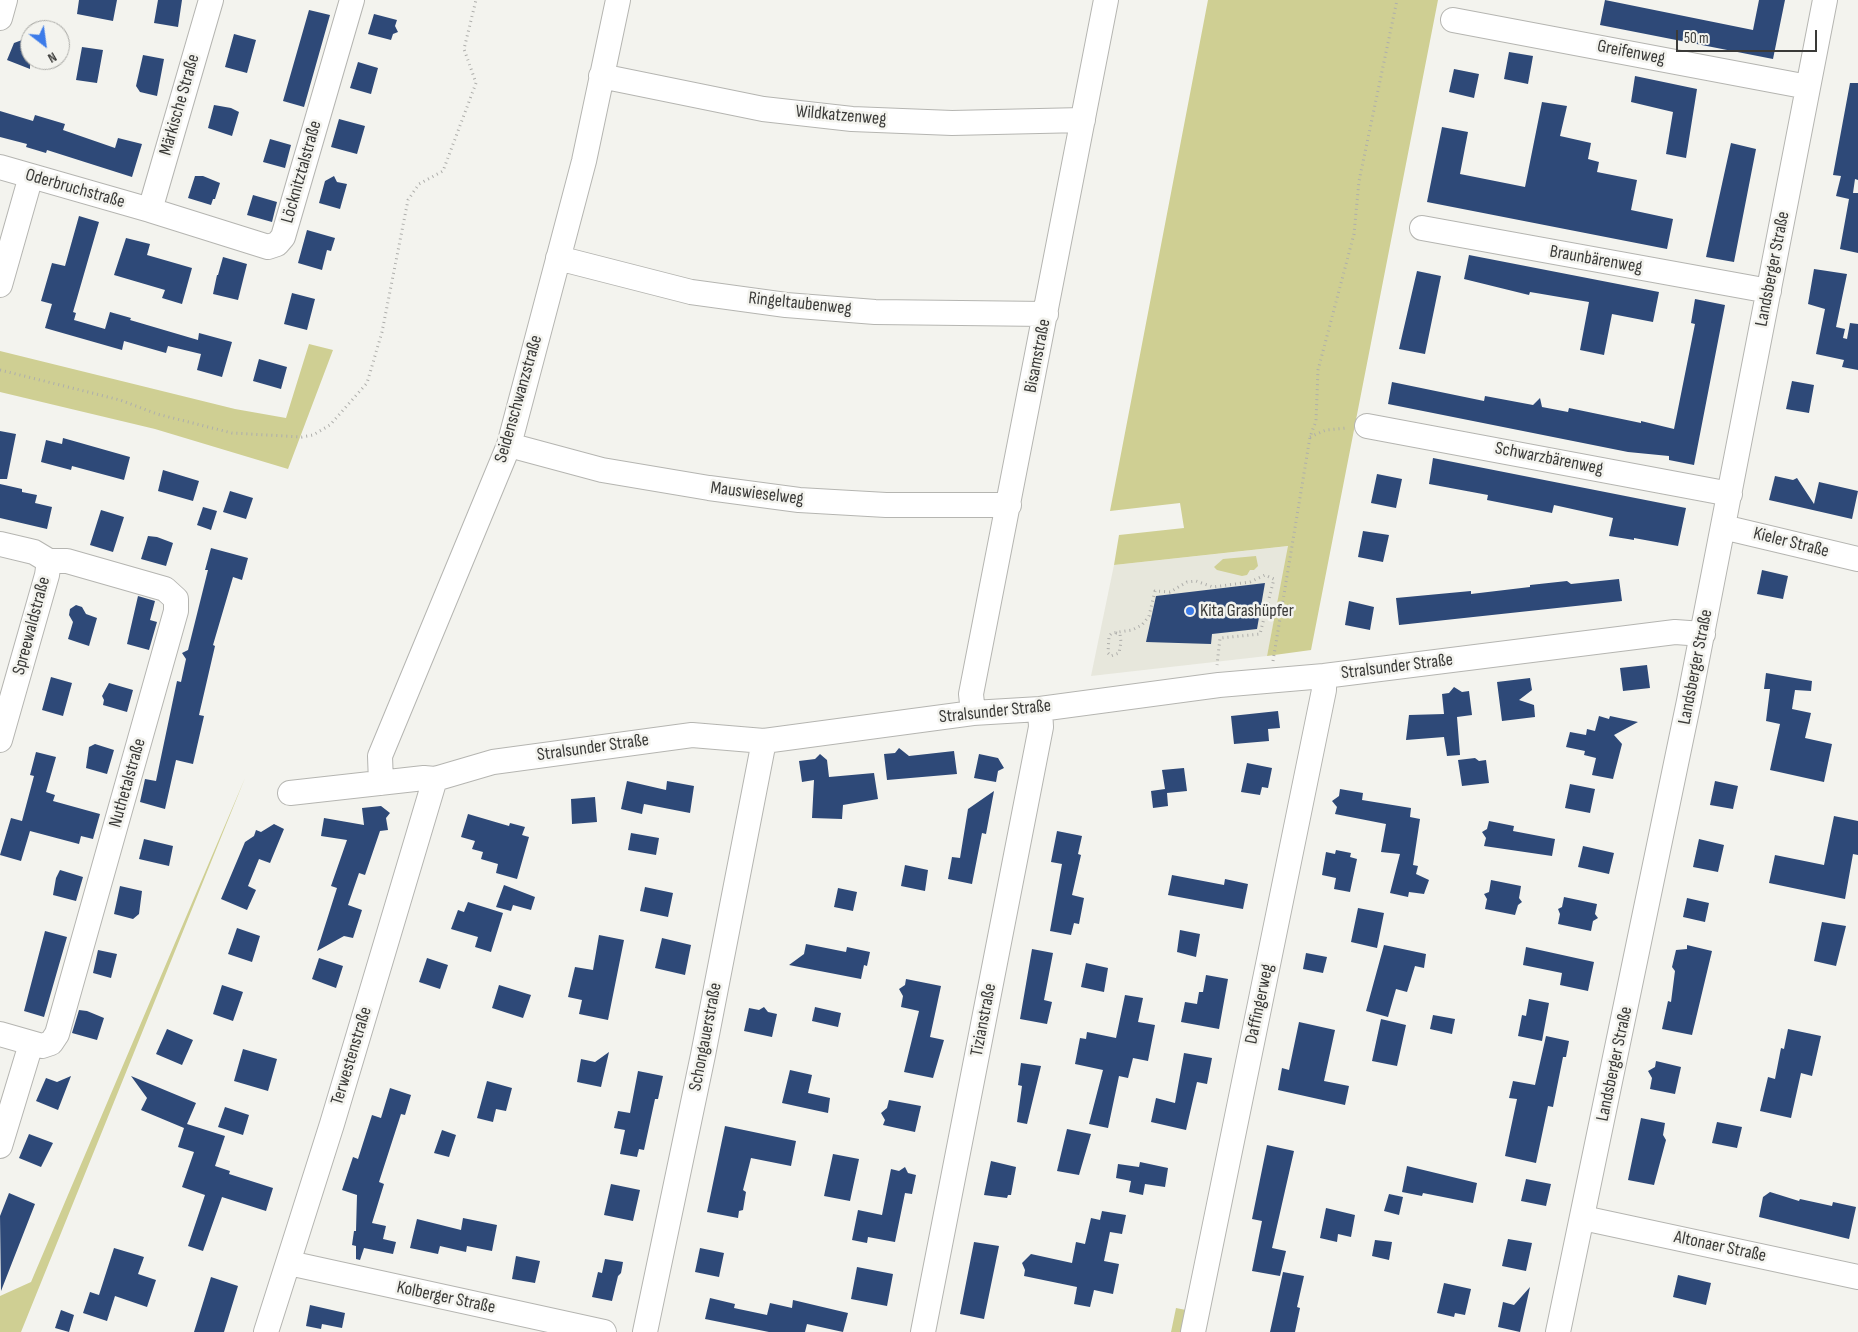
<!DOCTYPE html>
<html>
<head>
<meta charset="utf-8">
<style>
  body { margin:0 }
  #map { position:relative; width:1858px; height:1332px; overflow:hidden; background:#f3f3ee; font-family:"Sofia Sans Condensed",sans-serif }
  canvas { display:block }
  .north { position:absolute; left:20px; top:20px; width:50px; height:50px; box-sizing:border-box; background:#f3f3ee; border:1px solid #a9a9a5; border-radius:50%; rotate:150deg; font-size:14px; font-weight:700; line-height:20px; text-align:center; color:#3a3a38 }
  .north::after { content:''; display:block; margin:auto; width:18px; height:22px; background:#3c7be9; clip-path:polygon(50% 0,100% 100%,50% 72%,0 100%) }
  .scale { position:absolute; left:1676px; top:30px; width:141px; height:22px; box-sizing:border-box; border:2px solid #3a3a38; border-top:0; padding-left:6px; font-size:15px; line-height:18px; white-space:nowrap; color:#3a3a38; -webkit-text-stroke:4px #f3f3ee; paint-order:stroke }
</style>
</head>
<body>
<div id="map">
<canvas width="1858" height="1332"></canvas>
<div class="north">N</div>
<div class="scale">50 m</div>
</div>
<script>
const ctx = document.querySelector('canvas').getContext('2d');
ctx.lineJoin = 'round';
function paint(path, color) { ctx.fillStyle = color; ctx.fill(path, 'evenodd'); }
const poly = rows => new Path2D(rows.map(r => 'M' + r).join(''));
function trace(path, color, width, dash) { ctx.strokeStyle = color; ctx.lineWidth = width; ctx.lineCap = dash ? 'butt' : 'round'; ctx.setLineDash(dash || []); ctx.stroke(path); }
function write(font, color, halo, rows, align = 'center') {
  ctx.font = font + ' "Sofia Sans Condensed",sans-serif'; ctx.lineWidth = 5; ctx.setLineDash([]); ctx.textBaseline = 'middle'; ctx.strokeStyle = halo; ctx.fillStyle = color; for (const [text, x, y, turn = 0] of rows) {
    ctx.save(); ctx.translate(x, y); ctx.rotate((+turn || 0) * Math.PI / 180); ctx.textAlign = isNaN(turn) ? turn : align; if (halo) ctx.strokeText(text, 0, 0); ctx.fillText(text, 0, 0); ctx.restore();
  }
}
paint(poly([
  [1289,546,1267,656,1091,676,1114,565]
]), '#e7e7dc');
paint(poly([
  [1208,0,1438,0,1311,650,1267,656,1288,546,1114,565,1119,535,1184,528,1180,503,1110,511],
  [309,344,333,350,288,469,155,429,0,392,0,351,235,409,286,418],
  [1256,556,1258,566,1254,570,1250,570,1247,575,1242,576,1217,570,1214,567,1223,559],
  [245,778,21,1332,0,1332,0,1296,31,1282],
  [1176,1308,1191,1311,1186,1332,1171,1332]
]), '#cfcf93');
paint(poly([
  [79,0,117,0,113,21,77,14],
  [158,0,182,0,178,27,154,23],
  [1605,0,1753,30,1759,0,1785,0,1773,59,1600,25],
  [309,10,330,15,304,107,283,101],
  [374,14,397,20,395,26,398,32,393,34,391,40,368,34],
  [234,34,256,40,247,73,225,67],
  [22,40,30,43,30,69,7,60,14,43],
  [82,47,103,50,97,83,76,80],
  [1509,52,1533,56,1528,84,1504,79],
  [143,55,164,59,157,96,140,92,136,86],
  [358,62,378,68,371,94,350,88],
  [1454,69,1479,74,1474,98,1449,92],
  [1635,76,1697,89,1686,158,1666,154,1673,112,1631,102],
  [1850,83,1858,83,1858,180,1855,179,1853,193,1858,193,1858,253,1840,249,1849,199,1836,196,1841,176,1833,175],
  [1542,102,1567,106,1560,136,1591,143,1588,159,1599,162,1597,172,1637,180,1631,210,1673,219,1667,249,1427,202,1442,127,1468,132,1460,174,1525,187],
  [214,105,231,108,239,112,232,136,208,128],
  [0,111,33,121,35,115,65,124,63,130,115,148,118,138,142,144,132,177,47,150,46,153,26,147,27,144,0,137],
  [339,119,365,126,357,154,331,147],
  [270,139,291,145,285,168,263,162],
  [1731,143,1756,149,1734,262,1706,257],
  [195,176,203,176,220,183,215,199,213,199,211,205,188,198],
  [334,176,337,182,347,184,340,209,319,203,325,181],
  [253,195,277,202,272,222,247,215],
  [79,216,99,222,73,312,76,313,74,320,105,329,110,312,131,318,130,320,198,340,199,333,232,342,222,377,197,370,201,354,168,346,166,353,124,341,122,350,45,328,52,304,41,301,52,263,65,266],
  [307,230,335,238,331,251,327,250,322,270,298,263],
  [126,238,150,244,147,255,192,268,182,304,162,298,165,290,114,275],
  [1469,255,1659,292,1653,322,1612,314,1604,355,1580,350,1589,302,1530,292,1529,295,1464,279],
  [223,257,247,264,238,300,213,294,217,275,218,275],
  [1814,269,1847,274,1836,327,1845,329,1843,338,1847,339,1850,323,1858,324,1858,370,1842,367,1844,360,1816,354,1825,309,1808,304],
  [1417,271,1441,276,1425,354,1399,349],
  [292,293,315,299,307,330,284,324],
  [1695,299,1725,305,1694,465,1669,460,1669,456,1628,452,1388,404,1392,382,1484,401,1485,396,1533,405,1540,398,1542,407,1568,412,1569,408,1641,423,1641,421,1674,429,1695,324,1691,323],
  [259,359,287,367,281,389,253,381],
  [1792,381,1814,385,1809,413,1786,409],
  [0,431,16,434,7,479,0,479],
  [63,438,130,457,124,480,72,466,71,470,41,462,46,440,62,444],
  [1433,458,1686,508,1678,546,1634,538,1634,540,1609,536,1613,518,1554,505,1552,513,1487,500,1488,495,1429,484],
  [163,470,199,481,193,501,158,491],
  [1377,474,1402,479,1396,508,1371,503],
  [1775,476,1793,480,1797,478,1814,504,1819,482,1858,491,1852,519,1769,500],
  [0,484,22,489,22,492,37,495,35,503,52,507,47,529,0,518],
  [230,491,253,498,246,519,223,512],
  [203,507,217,511,211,530,197,525],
  [101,510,124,517,113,552,90,545],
  [1363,531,1389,535,1383,562,1358,557],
  [148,536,157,537,173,543,166,566,141,559],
  [211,548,248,558,242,580,233,577,213,645,215,646,199,715,204,716,193,764,176,760,165,809,140,802,145,779,156,781,177,681,181,682,186,659,182,653,188,650,208,570,205,570],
  [1762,570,1788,576,1783,599,1757,594],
  [1619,579,1622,601,1399,625,1396,598,1471,591,1471,594,1530,587,1530,585,1567,581,1571,584],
  [1265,583,1257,629,1212,634,1211,644,1146,642,1156,596],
  [138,596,155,601,150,620,157,622,149,650,127,644],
  [1349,601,1374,607,1370,630,1345,625],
  [76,605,82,607,86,614,97,618,89,646,68,639,73,622,69,615,70,609],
  [1647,665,1650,688,1623,691,1620,668],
  [1766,673,1812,681,1811,691,1795,690,1792,709,1811,713,1805,738,1832,744,1824,782,1770,770,1780,724,1766,721,1770,689,1764,689],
  [51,677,72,683,63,716,42,710],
  [1530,678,1532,690,1519,700,1534,705,1535,717,1502,721,1497,682],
  [109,683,133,690,127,712,103,705,104,700,102,696],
  [1454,687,1462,692,1469,691,1472,715,1457,717,1460,755,1447,756,1444,737,1406,740,1409,715,1444,714,1442,694,1449,693],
  [1278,711,1280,728,1268,729,1269,741,1234,744,1231,716],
  [1599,716,1609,719,1610,716,1638,722,1614,735,1622,744,1613,779,1592,775,1596,758,1584,755,1585,751,1566,747,1570,732,1586,735,1587,729,1595,731],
  [95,744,114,750,107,774,86,768,89,747],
  [899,748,909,756,954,751,957,774,887,780,884,754,895,753],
  [36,752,56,757,46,792,55,795,53,801,100,814,93,839,81,836,79,844,30,831,21,861,0,855,11,818,22,821,34,776,30,775],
  [820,754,827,760,829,777,874,773,878,799,843,805,842,819,812,818,814,780,802,782,799,761,815,759],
  [979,754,998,758,1004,768,998,771,996,782,974,778],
  [1475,758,1479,761,1486,760,1489,783,1462,786,1458,760],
  [1247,763,1272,768,1268,788,1262,787,1260,795,1241,792],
  [1184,768,1187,791,1167,793,1168,806,1153,808,1151,791,1165,789,1162,770],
  [627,781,666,790,667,781,694,786,690,813,644,804,642,814,621,809],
  [1715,781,1738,786,1733,809,1710,805],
  [1570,784,1595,789,1590,813,1565,808],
  [1340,789,1363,793,1362,800,1411,808,1410,817,1420,819,1413,865,1418,866,1416,874,1429,880,1424,894,1409,892,1408,897,1390,893,1400,854,1381,852,1386,824,1335,814,1337,807,1332,801,1339,796],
  [994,791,986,834,982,833,972,884,948,879,952,857,960,858,968,809],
  [595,797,597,822,572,824,571,799],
  [381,806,390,813,386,818,388,830,380,831,365,875,359,873,348,905,362,910,353,938,344,936,317,951,337,888,331,886,347,840,321,836,324,818,364,825,362,808],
  [468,814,509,826,510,823,525,827,522,835,529,837,517,879,496,873,498,864,481,859,483,852,472,849,475,841,461,837],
  [1834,816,1858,821,1858,855,1853,854,1845,899,1769,883,1775,855,1824,865],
  [1489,821,1514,826,1513,831,1555,839,1552,856,1484,846,1486,838,1482,832,1487,829],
  [274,824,284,829,270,863,259,859,248,886,256,890,247,910,221,899,245,842,254,836,256,830,261,832],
  [1057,831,1082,836,1078,854,1081,855,1072,895,1084,898,1079,924,1074,923,1071,935,1050,931,1062,864,1051,862],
  [631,833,659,838,656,855,628,850],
  [144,839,173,846,169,866,139,859],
  [1699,839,1724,845,1718,872,1693,867],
  [1583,846,1614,853,1609,874,1578,867],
  [1336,850,1351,853,1350,857,1357,859,1350,892,1334,889,1336,878,1322,875,1326,852,1335,854],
  [905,865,928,870,925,891,901,886],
  [60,870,83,877,76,901,53,895,56,878],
  [1172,875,1224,885,1225,879,1248,884,1243,909,1168,895],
  [1491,880,1521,886,1519,898,1522,902,1518,905,1515,915,1485,909,1487,899,1484,894,1489,892],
  [504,885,535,897,531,910,513,905,511,911,496,907],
  [120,886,142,891,139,914,133,919,114,914],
  [645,887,673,893,668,917,640,911],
  [838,888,857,892,853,911,834,907],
  [1564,897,1597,904,1595,914,1598,918,1593,921,1591,931,1558,924,1560,914,1558,909,1562,907],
  [1687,898,1709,903,1705,922,1683,917],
  [468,902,503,913,491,952,475,947,478,937,451,929,458,910,464,912],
  [1358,908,1384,913,1377,948,1351,942],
  [1822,922,1846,926,1836,966,1814,961],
  [237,928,260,936,252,962,228,954],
  [1180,930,1200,934,1196,957,1177,952],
  [45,931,67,937,44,1017,24,1011],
  [599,935,624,940,608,1020,579,1014,582,1000,568,997,575,967,593,970],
  [662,938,691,945,685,975,655,968],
  [806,944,846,952,847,947,870,952,867,966,864,965,861,979,789,965,804,954],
  [1384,945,1426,954,1424,968,1415,966,1407,992,1396,989,1388,1017,1366,1011],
  [1687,945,1712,951,1692,1035,1662,1029,1668,1001,1671,1002,1675,971,1672,967,1676,950,1687,949],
  [1526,947,1594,962,1588,991,1560,985,1562,973,1523,965],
  [1032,949,1053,953,1044,1000,1052,1002,1047,1024,1020,1019],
  [98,950,117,954,111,978,93,973],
  [1306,953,1327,957,1323,973,1303,969],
  [319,958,343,966,336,988,312,979],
  [427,958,448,965,440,989,419,982],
  [1086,963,1108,968,1104,992,1081,987],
  [1206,975,1228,979,1219,1029,1181,1022,1185,1002,1197,1004,1199,992,1203,992],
  [906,979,941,986,930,1037,944,1040,933,1078,904,1072,919,1011,901,1007,903,996,899,989,905,985],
  [222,985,243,992,233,1021,213,1014],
  [499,985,531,995,523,1018,492,1008],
  [1125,995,1143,998,1138,1022,1155,1025,1148,1061,1133,1058,1128,1078,1119,1076,1108,1128,1089,1124,1103,1070,1075,1064,1080,1038,1086,1039,1087,1032,1116,1038],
  [1529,999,1549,1003,1542,1041,1518,1036,1522,1015,1526,1016],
  [764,1007,768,1012,777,1014,772,1037,744,1031,749,1008,759,1010],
  [815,1007,841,1013,838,1027,812,1021],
  [79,1010,87,1011,104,1018,97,1040,72,1033],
  [1433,1015,1455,1019,1452,1034,1430,1029],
  [1381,1019,1406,1025,1397,1066,1372,1061],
  [1299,1022,1335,1030,1324,1081,1349,1086,1345,1105,1278,1090,1282,1068,1289,1070],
  [167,1029,193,1040,182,1065,156,1054],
  [1788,1029,1821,1036,1812,1076,1801,1073,1791,1118,1760,1111,1768,1077,1775,1079,1781,1048,1784,1049],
  [1546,1036,1569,1041,1566,1057,1563,1057,1553,1107,1548,1106,1536,1163,1505,1156,1517,1099,1509,1098,1513,1081,1535,1085],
  [243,1049,277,1059,268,1091,234,1081],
  [609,1052,601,1087,577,1082,581,1059,595,1062],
  [1184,1053,1212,1058,1207,1084,1197,1082,1186,1130,1151,1122,1156,1098,1175,1103],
  [1656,1061,1681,1067,1675,1094,1650,1089,1652,1078,1648,1071,1655,1067],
  [1021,1063,1041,1066,1027,1124,1017,1122,1022,1086,1018,1085],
  [790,1070,812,1075,808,1093,830,1098,828,1113,782,1103],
  [638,1071,663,1076,658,1099,655,1099,644,1150,639,1149,637,1157,620,1154,625,1130,614,1128,618,1111,630,1113],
  [71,1076,58,1110,36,1101,46,1078,57,1082],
  [131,1076,196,1103,187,1124,225,1136,215,1166,230,1171,229,1174,273,1188,266,1211,222,1197,203,1251,188,1246,205,1195,182,1187,194,1152,178,1147,184,1128,141,1110,147,1098],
  [487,1081,512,1088,506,1111,496,1109,493,1122,477,1118],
  [390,1088,411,1095,405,1115,401,1114,379,1182,384,1184,372,1223,386,1226,383,1239,396,1242,393,1254,364,1248,360,1260,356,1259,356,1246,352,1245,354,1231,356,1231,357,1195,342,1190,353,1157,358,1159,372,1115,381,1118],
  [889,1100,921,1106,915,1132,883,1125,885,1120,881,1113,887,1108],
  [225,1107,249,1115,243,1135,218,1127],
  [1641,1118,1665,1123,1663,1135,1666,1140,1654,1185,1628,1180],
  [1717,1122,1742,1127,1737,1148,1712,1143],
  [725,1126,796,1141,791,1166,751,1158,743,1190,746,1192,743,1210,739,1211,738,1218,707,1212],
  [1067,1129,1091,1134,1079,1175,1057,1171],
  [442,1130,456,1135,449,1157,434,1153],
  [29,1134,53,1143,41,1167,19,1158],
  [1267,1145,1294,1151,1272,1248,1286,1251,1280,1276,1252,1271,1262,1221,1252,1219],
  [833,1154,859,1159,850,1201,824,1196],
  [991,1161,1016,1167,1011,1195,1008,1195,1007,1198,984,1195],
  [1140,1162,1168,1168,1165,1187,1145,1184,1143,1195,1129,1192,1131,1181,1116,1178,1118,1164,1139,1167],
  [1407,1166,1477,1183,1473,1203,1423,1193,1422,1196,1402,1192],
  [905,1167,908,1173,916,1175,912,1194,905,1193,895,1242,868,1237,867,1243,852,1240,858,1210,882,1215,891,1169,899,1171],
  [1526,1179,1551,1184,1546,1206,1521,1201],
  [611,1184,640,1190,633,1221,604,1215],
  [1770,1192,1799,1201,1800,1199,1832,1206,1833,1202,1856,1207,1849,1239,1759,1217,1763,1197],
  [9,1193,35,1204,1,1291,0,1216],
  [1389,1194,1403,1197,1399,1215,1384,1211],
  [1326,1208,1355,1215,1351,1237,1338,1234,1337,1242,1320,1238],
  [1102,1211,1126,1215,1122,1234,1110,1232,1104,1261,1119,1264,1113,1294,1094,1290,1090,1307,1074,1304,1077,1287,1024,1276,1025,1270,1022,1263,1031,1254,1072,1263,1076,1242,1085,1244,1091,1218,1100,1220],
  [463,1218,497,1225,492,1251,467,1246,466,1252,440,1246,438,1254,410,1248,417,1219,461,1230],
  [1508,1239,1532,1243,1526,1271,1502,1266],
  [1375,1240,1392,1242,1389,1260,1372,1256],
  [974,1242,999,1246,984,1319,960,1314],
  [114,1248,144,1257,138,1274,156,1280,147,1307,115,1296,107,1321,83,1313,90,1292,99,1295],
  [700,1248,724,1253,719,1277,695,1272],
  [516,1256,540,1261,535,1283,512,1279],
  [605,1259,623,1262,621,1273,618,1276,612,1301,592,1297,598,1272,602,1273],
  [857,1267,893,1274,887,1306,851,1299],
  [1283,1272,1304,1276,1297,1307,1300,1308,1295,1332,1270,1332],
  [1678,1275,1711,1283,1706,1305,1673,1297],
  [211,1277,238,1286,224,1332,194,1332],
  [1444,1283,1471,1289,1465,1315,1455,1313,1454,1317,1437,1313],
  [1530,1287,1520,1332,1498,1327,1503,1302,1514,1305],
  [710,1298,735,1304,734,1308,767,1315,770,1303,792,1308,793,1300,848,1313,843,1332,807,1324,805,1332,769,1332,705,1319],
  [310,1305,345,1313,342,1328,322,1324,321,1329,306,1326],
  [61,1310,74,1315,69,1332,55,1328]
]), '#2e4978');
const minor = poly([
  [0,18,5,0],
  [1453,20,1808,87],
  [601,76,763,109,852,119,952,123,1083,120],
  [0,167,150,210,268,247,277,244,283,237,352,0],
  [150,210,211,0],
  [1422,228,1769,291],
  [558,258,691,292,786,305,875,312,1046,314],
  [0,285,31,176],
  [1367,426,1730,494],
  [509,445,602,470,709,488,799,500,886,505,1009,505],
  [1723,527,1858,559],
  [0,544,34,552,49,561,47,575,0,740],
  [973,713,971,694,1106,0],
  [381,783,380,756,509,445,584,161,618,0],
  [290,793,424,778,435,779,493,762,692,735,764,741,973,713,1040,709,1219,685,1324,676,1675,632,1703,634],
  [0,1034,42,1046,51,1043,57,1034,176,611,176,599,165,589,67,561,49,561],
  [0,1146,31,1044],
  [1583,1218,1858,1277],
  [289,1263,604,1332],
  [266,1332,332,1124,435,779],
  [645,1332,703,1055,764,741],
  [923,1332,1041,727,1040,709],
  [1193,1332,1324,690,1324,676],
  [1558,1332,1689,701,1825,0]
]);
trace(minor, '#b5b5b1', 26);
trace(poly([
  [0,370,120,400,157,414,232,433,302,437,313,435,330,425,367,383,382,332,408,200,419,184,443,171,476,83,464,49,476,0],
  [1310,437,1326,430,1347,428],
  [1116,633,1120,634,1121,642,1119,653,1111,656,1108,653,1109,636,1112,633,1132,630,1142,625,1149,616,1155,591,1170,592,1187,582,1196,581,1213,587,1250,582,1265,575,1274,579,1260,634,1220,638,1217,665],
  [1273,661,1310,437,1316,421,1318,370,1354,234,1359,181,1397,0]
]), '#aeaeab', 3, [1, 4]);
trace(minor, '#fff', 24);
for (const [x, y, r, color] of [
  [1190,611,5,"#3c7be9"]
]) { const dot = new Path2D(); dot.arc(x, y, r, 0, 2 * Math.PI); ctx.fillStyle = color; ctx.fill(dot); trace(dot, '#f3f3ee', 2); }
write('18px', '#3a3a38', '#f3f3ee', [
  ["Greifenweg",1631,53,11],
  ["Märkische Straße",180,105,-74],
  ["Wildkatzenweg",841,116,5],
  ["Löcknitztalstraße",302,172,-74],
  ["Oderbruchstraße",75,189,16],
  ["Braunbärenweg",1596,260,10],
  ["Landsberger Straße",1773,269,-79],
  ["Ringeltaubenweg",800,304,6],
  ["Bisamstraße",1038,356,-79],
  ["Seidenschwanzstraße",519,399,-74],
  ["Schwarzbärenweg",1549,459,11],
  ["Mauswieselweg",757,494,7],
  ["Kieler Straße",1791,543,14],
  ["Spreewaldstraße",32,626,-75],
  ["Stralsunder Straße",1397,667,-7],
  ["Landsberger Straße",1696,667,-79],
  ["Stralsunder Straße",995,712,-6],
  ["Stralsunder Straße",593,748,-8],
  ["Nuthetalstraße",128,783,-74],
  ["Daffingerweg",1260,1004,-78],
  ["Tizianstraße",984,1020,-79],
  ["Schongauerstraße",706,1037,-79],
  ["Terwestenstraße",352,1056,-73],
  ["Landsberger Straße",1615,1064,-78],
  ["Altonaer Straße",1720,1247,12],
  ["Kolberger Straße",446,1298,12]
]);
write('18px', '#3a3a38', '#f3f3ee', [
  ["Kita Grashüpfer",1200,611]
], 'left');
</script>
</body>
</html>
